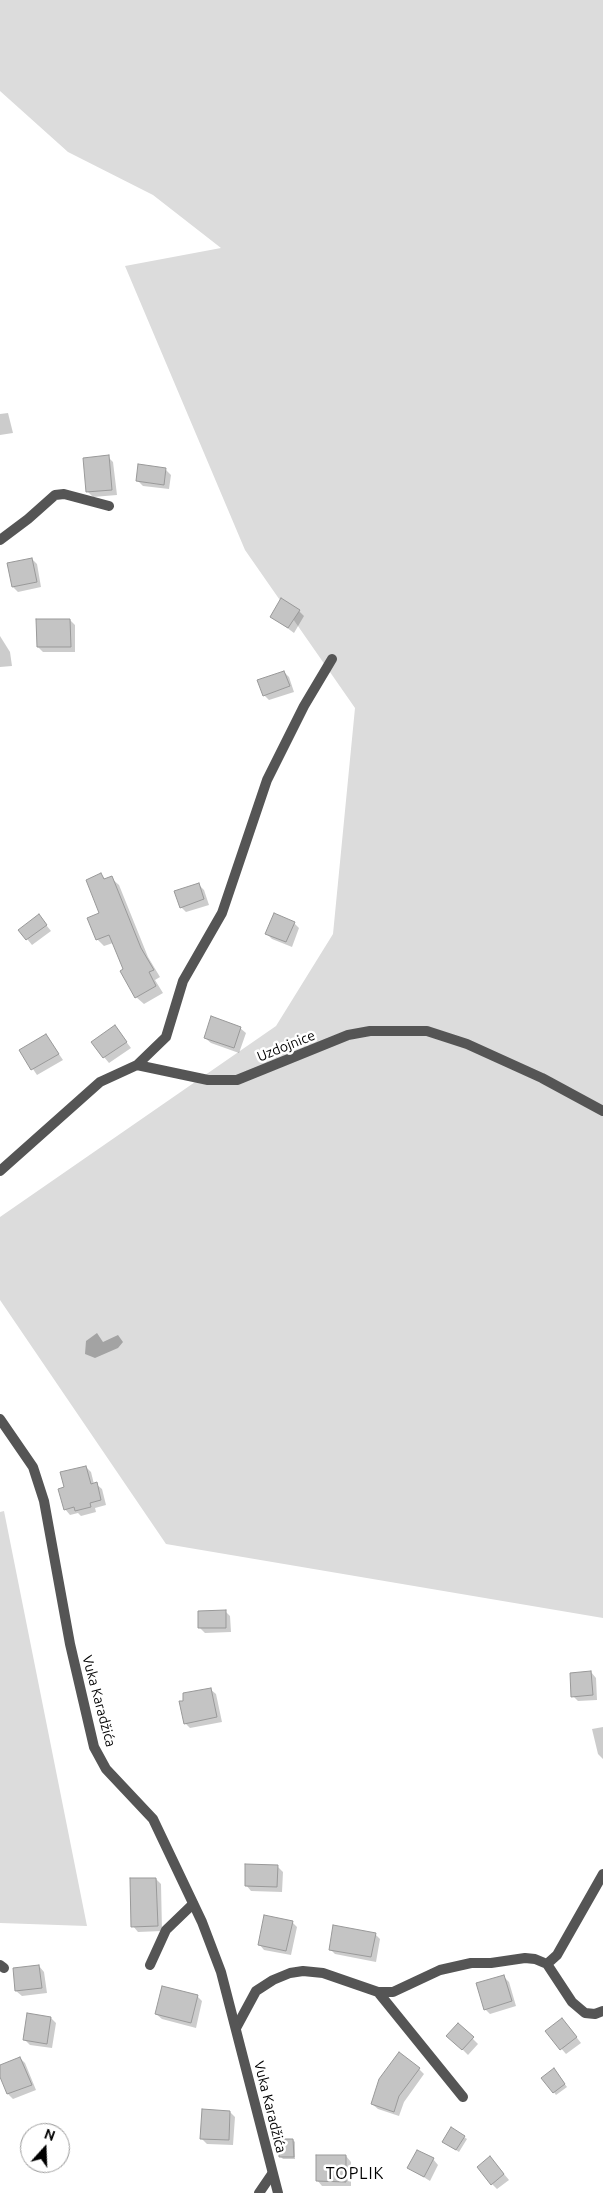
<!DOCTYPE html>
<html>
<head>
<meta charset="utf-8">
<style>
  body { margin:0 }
  #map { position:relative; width:603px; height:2193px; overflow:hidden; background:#fff; font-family:Ubuntu,sans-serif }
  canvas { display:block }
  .north { position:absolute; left:20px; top:2123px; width:50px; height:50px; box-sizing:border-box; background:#fff; border:1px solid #999; border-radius:50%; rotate:20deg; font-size:14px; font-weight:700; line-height:20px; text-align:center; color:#000 }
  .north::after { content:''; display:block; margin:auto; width:18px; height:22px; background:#000; clip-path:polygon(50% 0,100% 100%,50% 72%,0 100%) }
</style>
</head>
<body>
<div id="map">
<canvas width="603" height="2193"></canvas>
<div class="north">N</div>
</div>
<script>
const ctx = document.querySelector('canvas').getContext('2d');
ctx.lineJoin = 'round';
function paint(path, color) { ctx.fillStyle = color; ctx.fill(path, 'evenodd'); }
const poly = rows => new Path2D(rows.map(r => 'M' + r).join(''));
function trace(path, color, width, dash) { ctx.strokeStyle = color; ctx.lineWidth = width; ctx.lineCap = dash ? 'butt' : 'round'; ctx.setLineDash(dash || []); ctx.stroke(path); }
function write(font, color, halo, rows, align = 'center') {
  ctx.font = font + ' Ubuntu,sans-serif'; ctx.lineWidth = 5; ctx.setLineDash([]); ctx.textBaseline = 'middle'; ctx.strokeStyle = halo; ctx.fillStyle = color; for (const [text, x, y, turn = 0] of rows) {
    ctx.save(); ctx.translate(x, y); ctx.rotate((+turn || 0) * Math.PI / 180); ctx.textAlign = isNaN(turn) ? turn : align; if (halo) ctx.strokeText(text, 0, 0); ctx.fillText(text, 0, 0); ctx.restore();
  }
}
paint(poly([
  [0,0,603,0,603,1618,166,1544,0,1300,0,1217,276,1026,333,934,355,708,245,550,125,266,221,248,153,195,68,152,0,91],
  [4,1511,87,1926,0,1923,0,1512]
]), '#dcdcdc');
paint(poly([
  [97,1333,103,1342,118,1335,123,1342,118,1348,95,1358,85,1354,86,1341]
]), '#a3a3a3');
paint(poly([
  [8,413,13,433,0,435,0,414],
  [108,457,113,462,117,495,93,497,87,491],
  [166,470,171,475,169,489,143,486,137,480],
  [32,559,37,564,41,587,18,592,13,587],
  [299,611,304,616,294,633,271,616],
  [70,620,75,625,75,652,43,652,38,647],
  [0,636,10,652,12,666,0,667],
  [284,672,289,677,294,692,269,700,264,695],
  [101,875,106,880,111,878,119,885,148,957,160,977,155,980,163,993,144,1004,136,997,113,943,104,946,97,939,101,914],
  [198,884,204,890,209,905,186,912,181,907],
  [39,916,51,931,32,945,20,930],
  [294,923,299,928,292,947,272,939,267,934],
  [115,1027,131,1048,109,1063,104,1057],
  [240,1028,246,1033,239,1053,211,1043,205,1038],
  [46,1035,63,1060,37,1075,20,1050],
  [86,1467,91,1472,94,1484,96,1484,102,1489,106,1505,95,1508,96,1512,81,1516,78,1513,70,1515,65,1509,65,1488],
  [225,1611,230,1616,231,1632,205,1633,200,1628],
  [591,1672,596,1678,597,1700,578,1701,573,1696],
  [210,1689,216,1694,222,1722,190,1728,185,1723],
  [603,1727,603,1759,598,1754,592,1729],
  [277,1866,283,1872,282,1892,251,1891,246,1885],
  [156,1879,161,1884,162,1931,138,1932,133,1926],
  [292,1922,297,1927,291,1955,264,1950,259,1944],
  [375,1934,380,1939,376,1962,335,1954,330,1949],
  [39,1966,44,1972,47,1993,22,1996,16,1991],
  [503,1976,509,1982,516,2006,490,2014,485,2009],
  [197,1996,202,2001,196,2028,162,2019,156,2014],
  [51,2018,56,2023,52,2048,30,2045,24,2039],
  [458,2024,478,2044,468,2055,448,2035],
  [567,2025,581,2043,566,2054,547,2032],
  [20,2058,25,2063,36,2090,13,2099,8,2094,0,2074,0,2066],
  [419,2069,424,2074,404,2102,399,2116,378,2109,372,2104],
  [556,2072,567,2087,556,2095,543,2078],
  [230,2112,235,2117,233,2145,207,2144,201,2138],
  [464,2137,467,2139,459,2152,446,2144],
  [293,2140,295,2142,295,2159,283,2159,281,2157],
  [346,2156,351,2162,351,2186,322,2186,317,2180],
  [433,2159,438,2165,430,2181,409,2168],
  [495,2163,509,2180,497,2189,492,2184]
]), '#0003');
const building = poly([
  [109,455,112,490,86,492,83,458,109,455],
  [138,464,166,468,164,485,136,481,138,464],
  [32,558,37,582,12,587,7,563,32,558],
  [281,598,300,610,288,628,270,617,281,598],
  [36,619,70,619,71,647,37,647,36,619],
  [284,671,290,686,263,696,257,680,284,671],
  [101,873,104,879,112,876,141,948,154,970,149,972,156,986,135,998,120,971,123,969,109,935,96,940,87,918,99,913,86,880,101,873],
  [199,883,204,899,180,908,174,891,199,883],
  [274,913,295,922,286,942,265,934,274,913],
  [39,914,47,925,26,940,18,930,39,914],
  [211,1016,241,1027,234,1048,204,1038,211,1016],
  [115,1025,127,1042,103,1058,91,1042,115,1025],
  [46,1034,59,1054,31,1070,19,1050,46,1034],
  [86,1466,91,1484,97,1482,101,1500,90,1503,91,1507,75,1511,74,1507,64,1510,58,1489,64,1487,60,1472,86,1466],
  [226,1610,226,1628,198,1628,198,1611,226,1610],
  [591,1671,593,1695,571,1697,570,1673,591,1671],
  [211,1688,217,1717,184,1724,179,1701,183,1701,183,1693,211,1688],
  [245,1864,278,1865,277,1887,245,1886,245,1864],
  [130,1878,156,1878,158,1926,131,1927,130,1878],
  [264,1915,293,1921,286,1951,258,1945,264,1915],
  [333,1925,376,1933,371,1957,329,1950,333,1925],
  [39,1965,42,1988,15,1991,13,1968,39,1965],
  [504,1975,512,2001,484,2010,476,1983,504,1975],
  [162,1986,198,1995,191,2023,155,2014,162,1986],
  [27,2013,51,2017,47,2044,23,2040,27,2013],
  [562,2018,577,2037,560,2050,545,2031,562,2018],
  [458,2023,474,2037,462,2050,446,2036,458,2023],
  [399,2052,420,2068,399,2096,394,2112,371,2104,379,2079,399,2052],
  [20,2057,32,2085,7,2094,0,2077,0,2065,20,2057],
  [554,2068,565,2084,553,2093,541,2078,554,2068],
  [202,2109,230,2111,229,2140,200,2139,202,2109],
  [451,2127,465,2136,456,2150,442,2142,451,2127],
  [279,2139,293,2139,294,2157,279,2157,279,2139],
  [417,2150,434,2158,424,2177,407,2168,417,2150],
  [316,2155,346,2155,346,2182,316,2181,316,2155],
  [490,2156,504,2174,491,2185,477,2167,490,2156]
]);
paint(building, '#c4c4c4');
trace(building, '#999', 1);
trace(poly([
  [0,540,28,519,55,495,64,494,109,506],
  [137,1065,166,1037,183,981,222,913,267,780,304,706,332,659],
  [0,1171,100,1082,137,1065,208,1080,237,1080,348,1035,370,1031,427,1031,467,1044,542,1078,603,1111],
  [547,1964,572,2002,585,2013,595,2014,603,2011],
  [0,1965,4,1968],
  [150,1965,166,1930,193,1904],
  [378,1992,463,2097],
  [236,2028,256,1991,273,1980,290,1973,303,1971,323,1973,378,1992,393,1992,440,1970,471,1963,491,1963,525,1958,535,1959,547,1964,557,1955,603,1874],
  [259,2193,272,2174]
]), '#555', 10);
trace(poly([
  [0,1419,33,1467,44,1501,70,1644,94,1747,106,1769,153,1819,202,1922,221,1972,278,2193]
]), '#555', 10);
write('14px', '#000', '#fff', [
  ["Uzdojnice",286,1046,-22],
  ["Vuka Karadžića",99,1701,75],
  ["Vuka Karadžića",270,2107,76]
]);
ctx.letterSpacing = '1px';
write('16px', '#000', '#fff', [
  ["TOPLIK",355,2174]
]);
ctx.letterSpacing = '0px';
</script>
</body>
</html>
